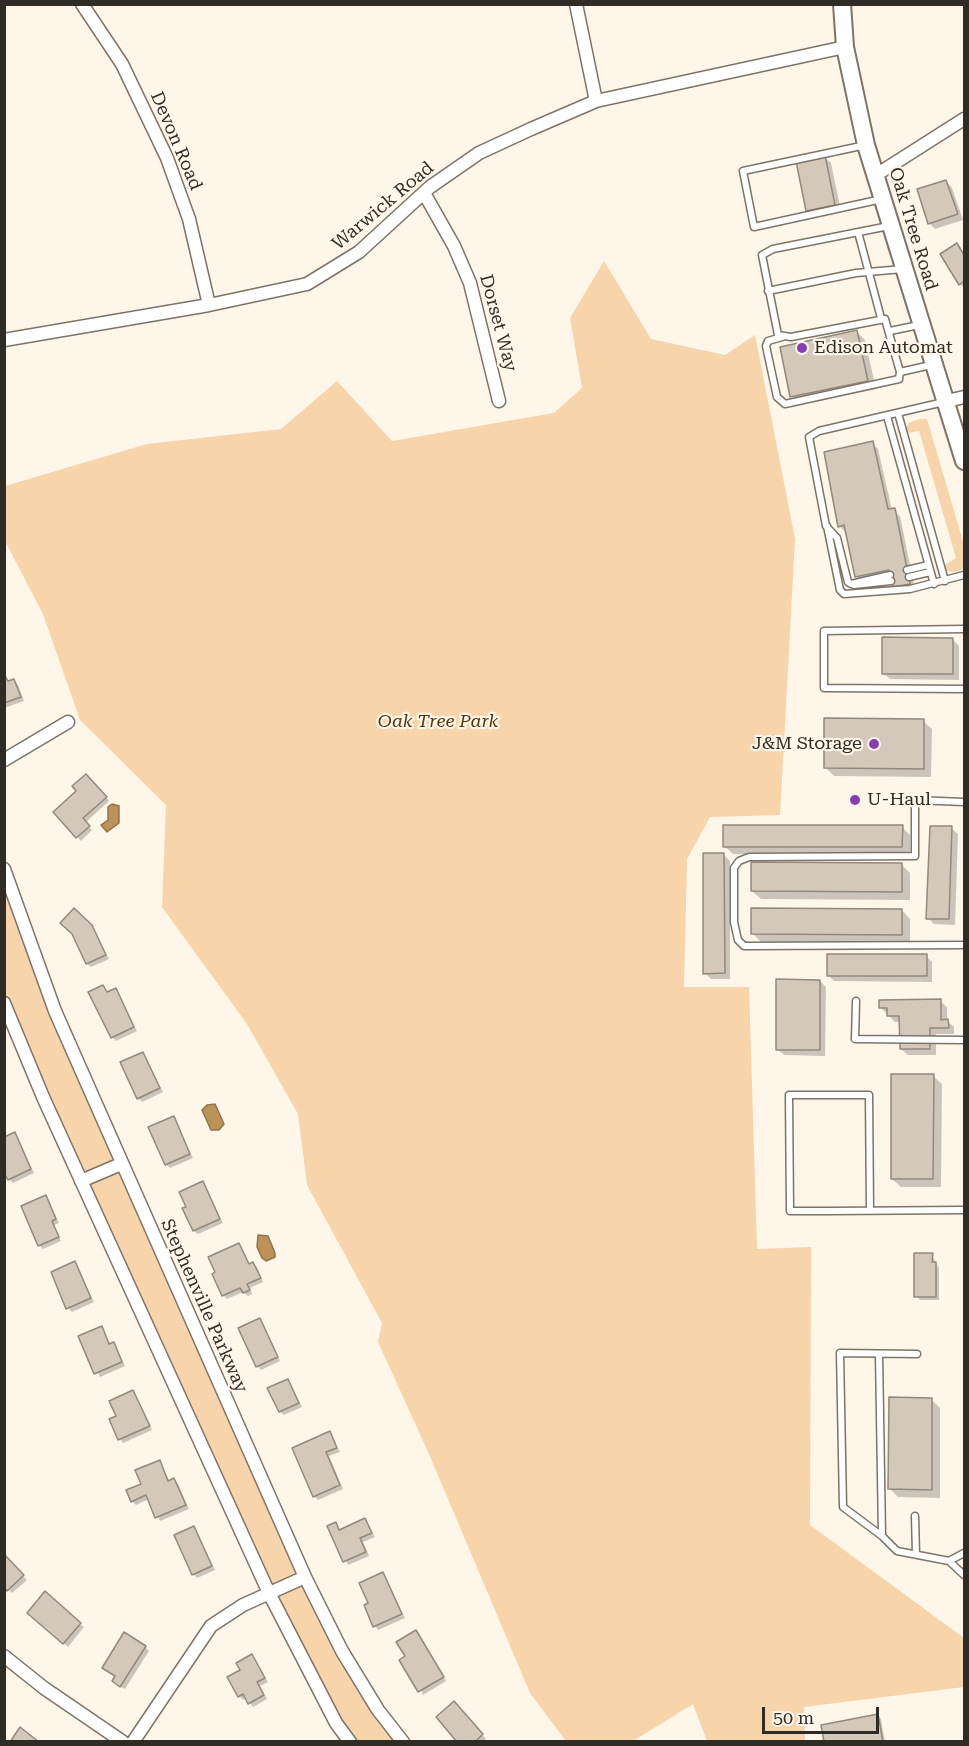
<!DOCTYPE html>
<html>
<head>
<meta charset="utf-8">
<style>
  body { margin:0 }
  #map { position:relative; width:969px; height:1746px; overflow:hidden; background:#fff6ea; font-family:"Roboto Serif",serif }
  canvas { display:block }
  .frame { position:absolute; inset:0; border:6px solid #2f2b25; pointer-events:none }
  .scale { position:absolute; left:762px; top:1707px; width:117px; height:27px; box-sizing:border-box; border:3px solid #2f2b25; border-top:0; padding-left:8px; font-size:18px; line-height:21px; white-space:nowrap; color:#2f2b25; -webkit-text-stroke:4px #fff6ea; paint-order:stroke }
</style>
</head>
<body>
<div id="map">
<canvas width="969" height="1746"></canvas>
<div class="frame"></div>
<div class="scale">50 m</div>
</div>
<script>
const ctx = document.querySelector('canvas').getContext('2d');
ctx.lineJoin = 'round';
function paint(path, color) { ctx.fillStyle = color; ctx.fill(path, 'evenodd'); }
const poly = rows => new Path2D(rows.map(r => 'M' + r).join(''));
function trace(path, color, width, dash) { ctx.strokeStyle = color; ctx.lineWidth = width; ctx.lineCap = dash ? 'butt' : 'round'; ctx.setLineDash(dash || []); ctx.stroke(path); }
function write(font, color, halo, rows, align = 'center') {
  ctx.font = font + ' "Roboto Serif",serif'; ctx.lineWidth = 4.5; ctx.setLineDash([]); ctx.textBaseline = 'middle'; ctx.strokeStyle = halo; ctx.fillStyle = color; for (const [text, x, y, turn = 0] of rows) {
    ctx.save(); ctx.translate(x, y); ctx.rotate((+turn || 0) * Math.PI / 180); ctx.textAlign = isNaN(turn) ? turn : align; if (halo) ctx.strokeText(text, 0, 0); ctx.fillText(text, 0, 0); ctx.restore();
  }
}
paint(poly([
  [604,261,651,339,725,355,755,335,795,539,780,815,710,817,687,859,684,987,749,987,757,1249,811,1247,810,1525,964,1638,964,1687,804,1707,805,1741,707,1741,693,1704,633,1741,566,1741,530,1693,429,1454,378,1342,382,1323,307,1185,298,1114,247,1024,162,907,166,805,80,720,43,614,5,541,5,486,147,444,281,429,337,381,392,441,554,413,582,388,570,318],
  [920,419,927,419,964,545,964,569,953,572,946,571,943,566,956,558,919,431,907,433,905,429,910,422],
  [4,869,32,951,342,1651,403,1741,350,1741,269,1593,5,1003]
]), '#f7d4a9');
const water = poly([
  [112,804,119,806,119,823,107,832,101,825,108,820,108,807,112,804],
  [215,1104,224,1124,219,1130,211,1130,202,1110,207,1105,215,1104],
  [258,1235,268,1236,275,1253,275,1257,266,1261,262,1258,257,1247,258,1235]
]);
paint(water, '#bd9259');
trace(water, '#927349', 1.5);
paint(poly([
  [824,157,831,163,841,211,814,217,808,211,798,162],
  [946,181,952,188,963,220,935,229,929,223],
  [957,245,964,255,964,288,960,284],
  [857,332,865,340,876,389,800,405,792,396],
  [872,443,878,449,892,510,900,516,915,590,900,593,894,587,892,577,863,583,856,576,846,532,839,526],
  [952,639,959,646,959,680,890,679,883,673],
  [4,675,10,682,14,681,18,685,24,701,4,708],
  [923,721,932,729,931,777,834,776,826,768],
  [86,776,109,801,85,823,92,830,81,841,55,812,79,791],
  [902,827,910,835,910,855,733,854,724,846],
  [951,828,958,834,955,925,934,924,928,918],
  [724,855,730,861,730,979,711,979,705,973],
  [901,864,910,873,910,900,761,899,752,891],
  [74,910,95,931,109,959,91,967,87,964],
  [902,910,910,919,910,943,761,942,753,934],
  [926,956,932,962,932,982,834,981,828,975],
  [820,981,826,987,825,1056,784,1055,777,1049],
  [103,987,108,993,115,990,119,994,137,1031,116,1041,112,1037],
  [940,1001,947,1007,947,1021,954,1027,954,1034,936,1034,936,1055,908,1055,901,1049,901,1022,895,1022,880,1007],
  [143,1054,163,1092,142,1102,138,1098],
  [933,1076,942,1084,941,1187,901,1187,892,1179],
  [173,1118,193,1158,170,1168,166,1164],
  [15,1134,34,1173,13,1183,9,1179],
  [203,1183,223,1223,198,1234,194,1231,188,1208],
  [46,1197,59,1223,54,1225,61,1241,43,1249,39,1245],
  [239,1245,250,1265,257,1267,263,1282,250,1288,252,1294,248,1296,243,1292,227,1299,223,1295],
  [932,1255,939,1268,939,1300,920,1300,916,1296],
  [75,1263,94,1302,72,1312,68,1308],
  [260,1320,280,1361,261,1370,257,1366],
  [101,1328,111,1345,117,1348,125,1366,100,1377,80,1337],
  [288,1381,302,1407,284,1415,280,1412],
  [133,1392,152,1430,123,1443,120,1439,118,1417],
  [931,1399,940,1408,940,1498,898,1497,890,1489],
  [330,1433,340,1452,329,1456,343,1489,318,1500,314,1496],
  [159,1461,170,1482,174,1480,178,1484,189,1509,160,1521,149,1499,136,1505,132,1501],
  [365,1520,375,1537,363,1542,369,1556,348,1565,329,1527,335,1524,340,1531],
  [194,1528,215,1570,197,1578,193,1574],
  [4,1556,27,1580,12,1593,4,1585],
  [383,1574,405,1618,378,1630,375,1626,370,1604],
  [33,1617,80,1624,84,1627,68,1647],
  [419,1636,446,1681,423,1695,407,1657],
  [145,1647,149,1651,125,1689,117,1685,116,1677],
  [252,1656,268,1682,260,1686,267,1699,253,1707,246,1698,243,1700,239,1696,242,1671],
  [458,1707,486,1739,483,1742,459,1742],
  [877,1715,881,1719,885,1742,825,1742]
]), '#0003');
const building = poly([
  [825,155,835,205,806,211,796,161,825,155],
  [946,180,958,214,928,224,917,189,946,180],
  [957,243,964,255,964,281,959,285,940,254,957,243],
  [857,330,868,381,790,397,780,347,857,330],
  [873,441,888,509,895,508,910,584,893,587,889,570,855,577,844,525,838,527,824,452,873,441],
  [882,637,953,638,953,674,882,674,882,637],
  [4,674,8,681,14,679,21,697,4,703,4,674],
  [824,718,924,719,924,769,824,768,824,718],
  [86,774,107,797,83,818,90,826,76,838,53,812,76,791,72,786,86,774],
  [723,825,903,825,902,847,723,847,723,825],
  [930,826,952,826,949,919,926,919,930,826],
  [703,853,724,853,725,973,703,974,703,853],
  [751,862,902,863,902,892,751,891,751,862],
  [74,908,92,925,106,955,86,964,72,934,60,923,74,908],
  [751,908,902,909,902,935,751,934,751,908],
  [827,954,927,954,927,976,827,976,827,954],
  [776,979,820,980,820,1050,776,1050,776,979],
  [103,985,107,992,116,988,134,1027,111,1038,88,992,103,985],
  [941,999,941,1020,948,1019,949,1028,930,1028,930,1049,900,1049,899,1016,887,1016,887,1008,879,1008,879,1000,941,999],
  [143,1052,160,1088,137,1099,120,1062,143,1052],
  [891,1074,934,1074,933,1179,891,1179,891,1074],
  [174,1116,190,1154,165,1165,148,1127,174,1116],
  [15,1132,31,1169,8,1180,4,1173,4,1137,15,1132],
  [203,1181,220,1219,193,1231,182,1208,186,1207,179,1192,203,1181],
  [46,1195,56,1219,52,1221,59,1237,38,1246,21,1206,46,1195],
  [239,1243,249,1264,253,1262,261,1278,247,1284,250,1290,243,1293,240,1288,222,1296,212,1274,215,1272,208,1257,239,1243],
  [914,1253,933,1253,932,1262,936,1262,936,1297,914,1297,914,1253],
  [75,1261,91,1298,66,1309,51,1272,75,1261],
  [260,1318,278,1357,256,1367,238,1328,260,1318],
  [102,1326,109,1344,114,1342,122,1362,94,1374,78,1336,102,1326],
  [288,1379,299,1403,279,1412,267,1388,288,1379],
  [133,1390,150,1426,118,1440,109,1419,116,1416,109,1401,133,1390],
  [889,1397,932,1398,932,1490,888,1489,889,1397],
  [330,1431,337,1448,326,1452,340,1485,313,1497,292,1448,330,1431],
  [160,1460,168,1481,174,1478,186,1505,155,1518,146,1495,131,1502,126,1490,141,1484,135,1470,160,1460],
  [365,1518,372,1533,360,1538,366,1552,343,1562,327,1526,336,1522,339,1530,365,1518],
  [194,1526,212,1566,192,1575,174,1535,194,1526],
  [4,1554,24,1575,7,1591,4,1587,4,1554],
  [383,1572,402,1614,373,1627,364,1605,368,1603,359,1583,383,1572],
  [45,1591,81,1623,63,1644,27,1613,45,1591],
  [416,1630,444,1677,418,1692,399,1660,405,1656,396,1642,416,1630],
  [124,1632,146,1646,120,1687,112,1681,115,1676,102,1668,124,1632],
  [252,1654,265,1678,257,1682,264,1695,248,1704,243,1694,238,1697,227,1677,240,1670,236,1663,252,1654],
  [454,1701,483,1734,475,1742,457,1742,436,1717,454,1701],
  [878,1714,883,1742,824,1742,821,1725,878,1714],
  [20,1727,39,1742,10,1742,20,1727]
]);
paint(building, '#d3c8ba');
trace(building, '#93887c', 1.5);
const service = poly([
  [866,145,743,171,754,227,882,199],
  [858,232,881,318],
  [768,291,856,273,903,269],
  [890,331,919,325],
  [782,337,768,341,766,346,777,397,785,404,899,379,900,372,885,319,791,337,778,335,762,255,773,249,889,226],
  [900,372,931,365],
  [898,413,945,581],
  [887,416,934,584],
  [827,526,840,590,844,594,910,589,964,575],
  [907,570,928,565],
  [890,575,851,584,848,582,837,538,826,526,809,437,819,431,944,402],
  [909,577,930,572],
  [854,585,891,581],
  [964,629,824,631,824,688,964,689],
  [964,802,915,800,915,856,749,857,739,861,734,868,734,922,738,940,744,946,964,945],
  [856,1001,855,1039,964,1040],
  [870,1210,869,1095,789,1095,790,1211,832,1211,964,1210],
  [879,1354,882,1536],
  [917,1354,840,1353,843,1507,882,1536,897,1551,949,1561,964,1575],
  [915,1516,916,1554],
  [949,1561,964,1553]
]);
const minor = poly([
  [82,4,122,64,167,158,189,219,209,305],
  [576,4,596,101],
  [876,175,964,119],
  [424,193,454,246,470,283,499,401],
  [4,340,209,305,307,284,359,252,430,187,479,153,531,129,596,101,845,47],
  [947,401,964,397],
  [4,760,68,722],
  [4,869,55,1011,305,1577,342,1651,378,1710,403,1742],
  [4,1003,43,1097,269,1593,336,1723,350,1742],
  [81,1181,121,1164],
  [4,1656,44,1688,123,1742],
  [133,1742,211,1626,243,1605,305,1577]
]);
const secondary = poly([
  [842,4,845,47,866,145,964,461]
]);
trace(service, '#7d7367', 9);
trace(minor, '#7d7367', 15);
trace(secondary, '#7d7367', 20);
trace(service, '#fff', 6);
trace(minor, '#fff', 12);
trace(secondary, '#fff', 16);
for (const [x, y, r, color] of [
  [802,348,6,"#853fb3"],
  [874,744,6,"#853fb3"],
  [855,800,6,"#853fb3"]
]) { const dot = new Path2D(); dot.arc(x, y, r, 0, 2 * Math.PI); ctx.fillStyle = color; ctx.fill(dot); trace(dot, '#fff6ea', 2); }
write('18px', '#2f2b25', '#fff6ea', [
  ["Devon Road",176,141,67],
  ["Warwick Road",383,206,-40],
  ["Oak Tree Road",913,229,73],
  ["Dorset Way",498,323,75],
  ["Stephenville Parkway",204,1306,66]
]);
write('18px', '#2f2b25', '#fff6ea', [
  ["Edison Automat",814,348],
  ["J&M Storage",862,744,"right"],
  ["U-Haul",867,800]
], 'left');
write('italic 18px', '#533506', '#fff6ea', [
  ["Oak Tree Park",438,722]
]);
</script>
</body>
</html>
